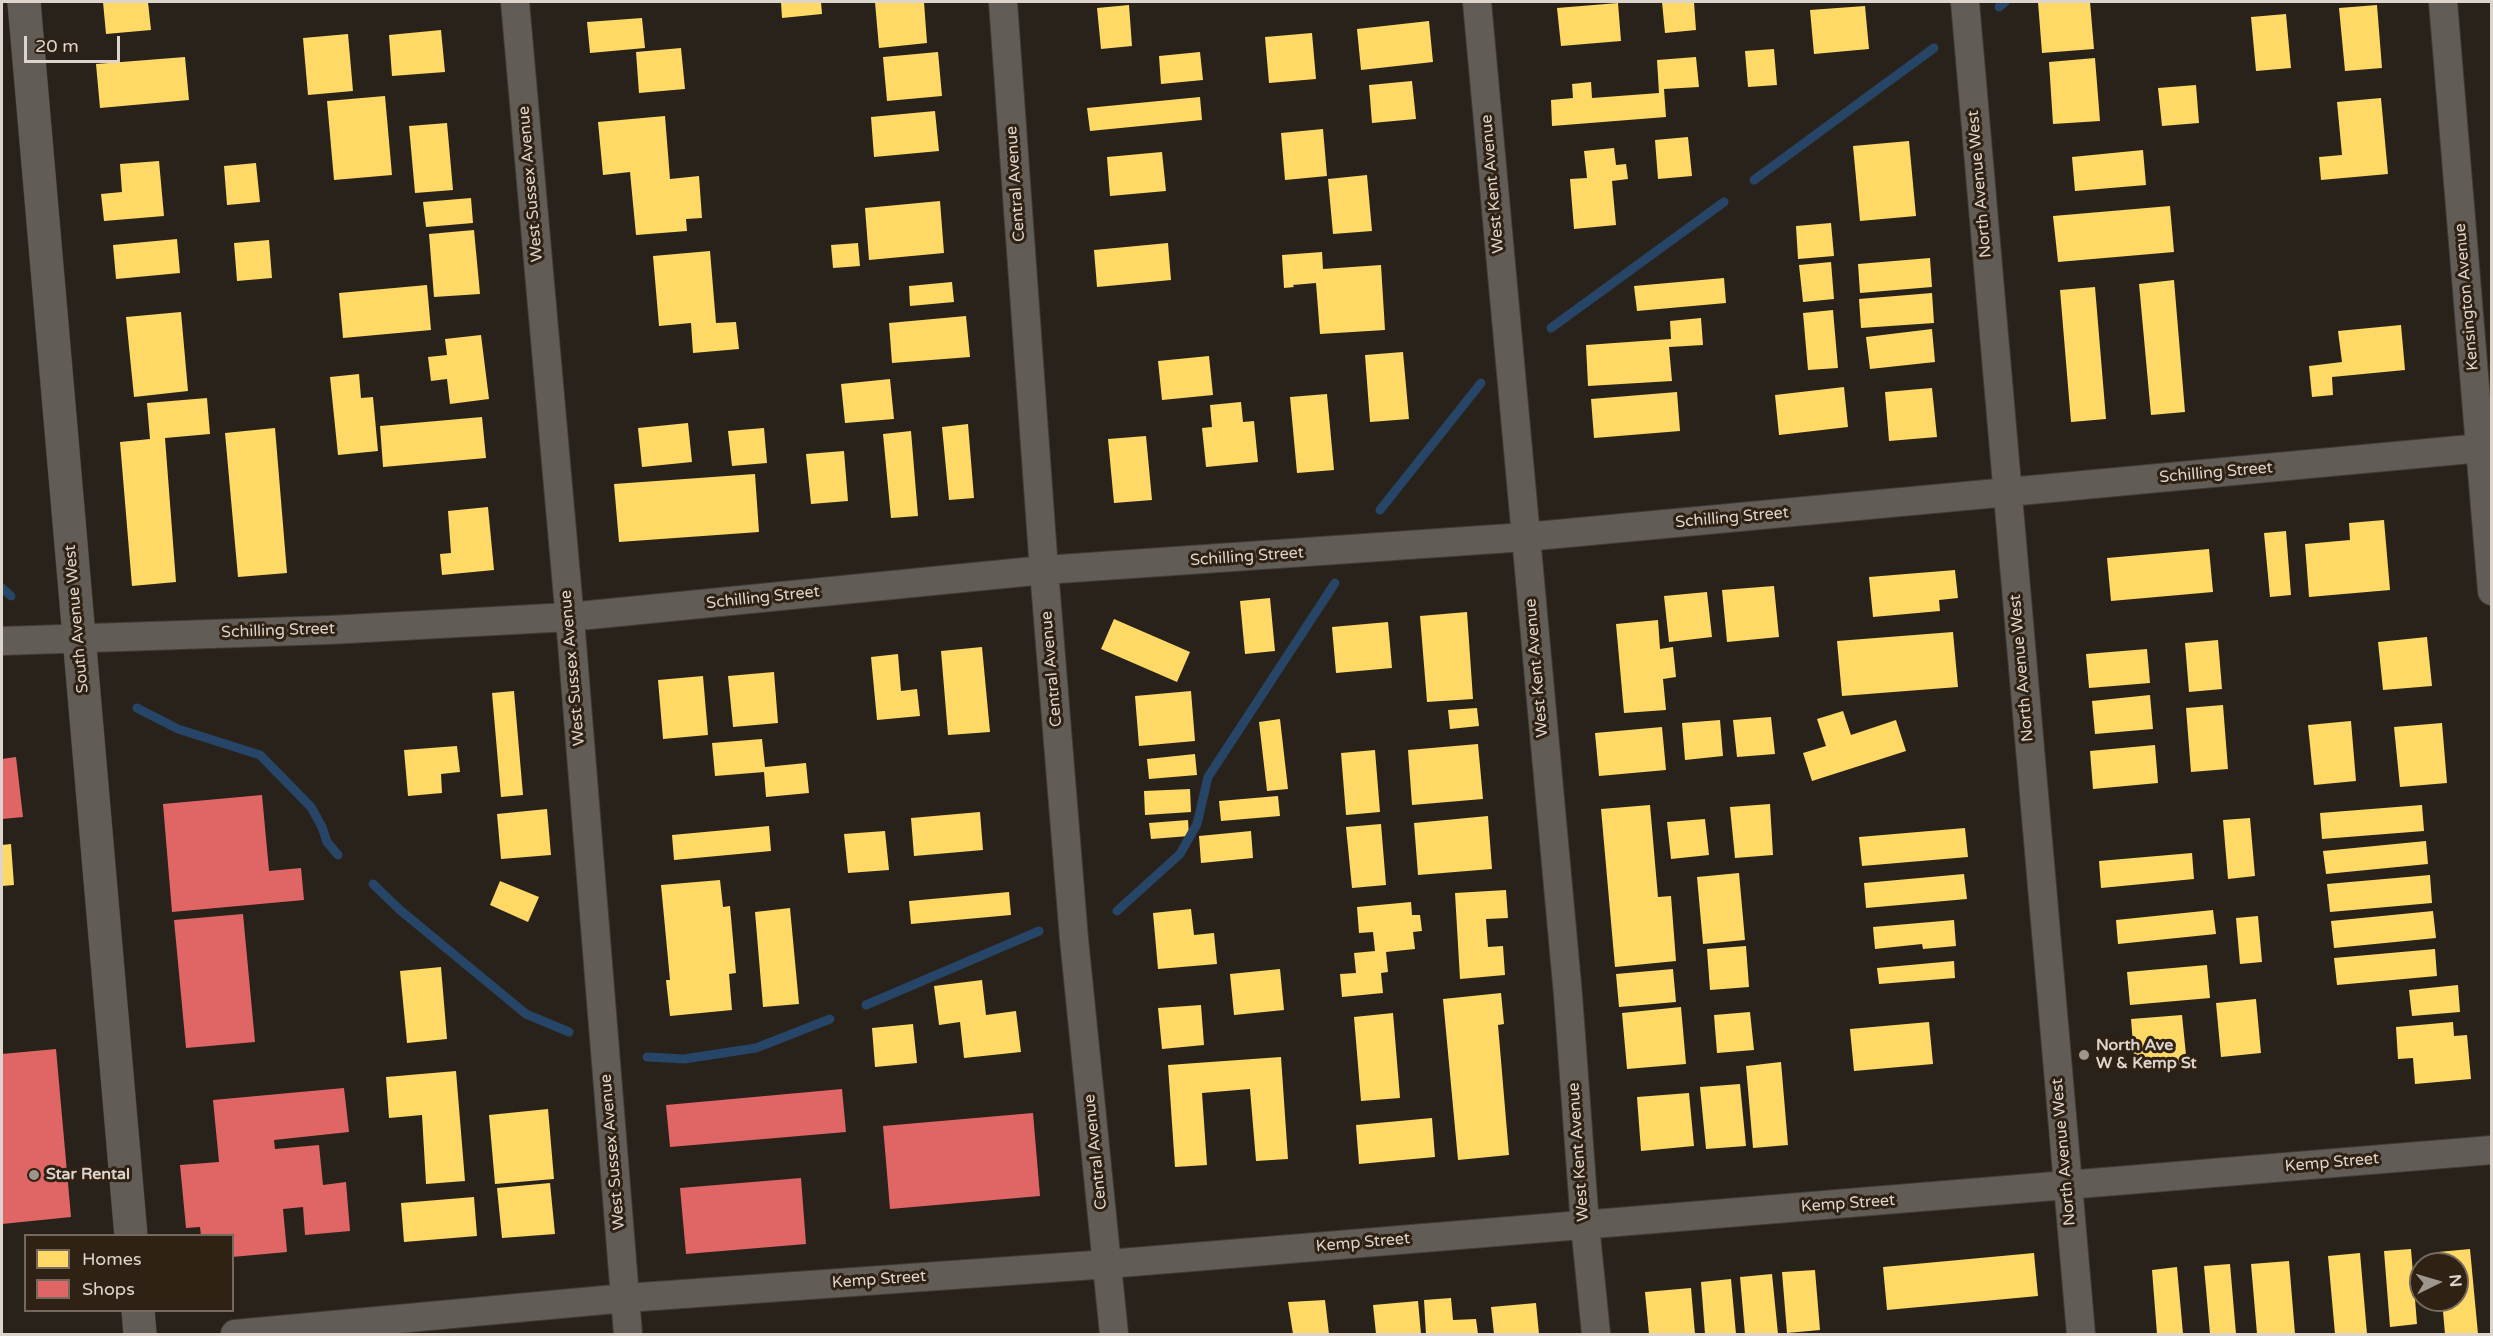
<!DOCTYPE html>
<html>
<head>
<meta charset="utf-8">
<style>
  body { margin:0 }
  #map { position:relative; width:2493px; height:1336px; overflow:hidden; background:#29221a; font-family:"Varela Round",sans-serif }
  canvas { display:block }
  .frame { position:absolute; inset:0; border:3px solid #ddd4cb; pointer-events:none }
  .legend { position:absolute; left:24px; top:1234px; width:210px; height:78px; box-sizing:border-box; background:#2f2214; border:2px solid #75695d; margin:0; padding:8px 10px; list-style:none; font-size:18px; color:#ddd4cb }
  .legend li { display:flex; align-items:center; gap:12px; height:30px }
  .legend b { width:30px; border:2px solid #75695d }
  .north { position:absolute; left:2409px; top:1252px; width:60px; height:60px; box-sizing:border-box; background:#2f2214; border:2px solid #75695d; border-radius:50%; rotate:85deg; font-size:16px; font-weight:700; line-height:24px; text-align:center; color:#ddd4cb }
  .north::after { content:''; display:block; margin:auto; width:21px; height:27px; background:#9e968d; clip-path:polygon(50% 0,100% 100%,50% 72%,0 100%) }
  .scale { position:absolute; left:24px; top:36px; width:96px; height:27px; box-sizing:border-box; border:3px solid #ddd4cb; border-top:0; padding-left:8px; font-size:18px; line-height:21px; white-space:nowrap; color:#ddd4cb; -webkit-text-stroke:4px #2f2214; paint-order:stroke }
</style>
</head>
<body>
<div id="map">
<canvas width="2493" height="1336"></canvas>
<div class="frame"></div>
<ul class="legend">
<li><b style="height:16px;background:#ffd966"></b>Homes</li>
<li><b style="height:16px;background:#e06666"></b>Shops</li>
</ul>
<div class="north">N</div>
<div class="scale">20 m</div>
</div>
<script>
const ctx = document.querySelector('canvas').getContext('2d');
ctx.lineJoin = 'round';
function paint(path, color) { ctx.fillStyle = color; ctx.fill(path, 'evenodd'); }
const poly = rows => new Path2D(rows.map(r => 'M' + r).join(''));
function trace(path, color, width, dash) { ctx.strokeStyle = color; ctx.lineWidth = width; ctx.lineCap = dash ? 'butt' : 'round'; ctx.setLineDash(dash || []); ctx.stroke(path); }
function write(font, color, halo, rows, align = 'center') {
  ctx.font = font + ' "Varela Round",sans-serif'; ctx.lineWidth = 6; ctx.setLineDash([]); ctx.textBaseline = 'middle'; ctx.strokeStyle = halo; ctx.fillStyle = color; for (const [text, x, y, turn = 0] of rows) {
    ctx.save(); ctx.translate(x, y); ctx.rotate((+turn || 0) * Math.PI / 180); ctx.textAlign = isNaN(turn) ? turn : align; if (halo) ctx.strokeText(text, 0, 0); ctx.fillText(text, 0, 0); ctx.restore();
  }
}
paint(poly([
  [103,2,148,2,151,30,106,34],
  [781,2,821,2,822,14,782,18],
  [875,2,924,2,927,43,879,48],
  [1662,2,1694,2,1696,30,1665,33],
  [2038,2,2090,2,2094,49,2042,53],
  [1618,3,1621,41,1561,46,1557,8],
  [1129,5,1132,46,1101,49,1097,8],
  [2377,5,2382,68,2345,71,2339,8],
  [1865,6,1869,49,1814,54,1810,10],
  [2286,14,2291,68,2256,71,2251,17],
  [642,18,645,48,590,53,587,22],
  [1429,21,1433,62,1361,70,1357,29],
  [441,30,445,72,392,76,389,35],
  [1312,33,1316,79,1269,83,1265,37],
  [348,34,353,91,308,95,303,38],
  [681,48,685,89,639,93,636,52],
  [1774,49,1777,85,1748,87,1745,51],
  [938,52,942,96,887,101,883,57],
  [1200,52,1203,80,1161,84,1159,56],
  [185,57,189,100,100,108,96,64],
  [1696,57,1699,87,1664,89,1666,117,1552,126,1551,100,1573,98,1572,84,1591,82,1592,98,1659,93,1657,60],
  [2095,58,2100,121,2053,124,2049,62],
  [1412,81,1416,119,1372,123,1369,85],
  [2196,85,2199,123,2162,126,2158,88],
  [385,96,392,175,334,180,327,101],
  [1200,97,1202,120,1090,131,1087,108],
  [2381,98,2388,174,2321,180,2319,157,2342,155,2337,102],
  [935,111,939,151,874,157,871,117],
  [665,116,670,179,699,176,702,218,686,219,687,231,636,235,630,172,603,175,598,122],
  [447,123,453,190,415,193,409,126],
  [1323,129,1327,176,1285,180,1281,133],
  [1688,137,1692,176,1658,179,1655,140],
  [1909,141,1916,216,1860,221,1853,146],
  [1614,148,1616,165,1626,164,1628,179,1612,181,1616,225,1574,229,1570,179,1587,178,1584,151],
  [2143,150,2146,185,2075,191,2072,157],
  [1162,152,1166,191,1110,196,1107,157],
  [159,161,164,216,104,221,101,194,122,192,120,164],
  [256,163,260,202,227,205,224,166],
  [1367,175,1372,231,1333,234,1328,179],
  [471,198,473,223,426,227,423,202],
  [940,201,944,253,869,260,865,208],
  [2170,206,2174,252,2058,262,2053,216],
  [1831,223,1834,256,1798,259,1796,226],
  [474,230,480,294,434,297,429,234],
  [177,239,180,273,116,279,113,245],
  [269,240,272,278,237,281,234,243],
  [858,243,860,266,833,268,831,245],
  [1168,243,1171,280,1097,287,1094,250],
  [710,251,716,323,736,322,739,349,693,353,691,323,659,326,653,256],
  [1322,252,1323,269,1381,265,1385,330,1320,334,1316,283,1293,285,1294,287,1284,288,1282,255],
  [1930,258,1932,287,1860,293,1858,264],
  [1831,262,1834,299,1803,302,1799,265],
  [1724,278,1726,303,1637,311,1634,286],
  [2174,280,2185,412,2151,415,2139,284],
  [952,282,954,302,910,306,909,286],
  [427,285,431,330,343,338,339,293],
  [2095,287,2106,419,2071,422,2060,290],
  [1932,293,1934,323,1861,328,1859,299],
  [1833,310,1838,368,1808,370,1803,313],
  [181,312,188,391,134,397,126,317],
  [966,316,970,357,892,363,889,323],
  [1701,318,1703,345,1669,347,1672,381,1588,386,1586,345,1671,339,1670,321],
  [2401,325,2405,370,2332,377,2333,395,2312,397,2309,366,2342,362,2338,331],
  [1932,329,1935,362,1870,369,1866,337],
  [481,335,489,399,450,404,447,379,431,381,428,357,447,355,445,339],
  [1403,352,1409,419,1370,422,1365,355],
  [1209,356,1213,395,1162,400,1158,361],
  [359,374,361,398,373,397,378,451,338,455,330,377],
  [890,379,894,419,845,423,841,384],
  [1844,387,1848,427,1779,435,1775,395],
  [1932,388,1937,437,1889,441,1885,392],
  [1677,392,1680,431,1594,438,1591,399],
  [1327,394,1334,470,1297,473,1290,397],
  [207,398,210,434,165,438,176,582,132,586,120,442,150,439,147,403],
  [1241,402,1243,422,1254,421,1258,462,1206,467,1202,428,1212,427,1210,405],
  [482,417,486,458,383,467,380,426],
  [688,423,692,462,642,467,638,428],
  [968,424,974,498,949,500,942,427],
  [275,428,287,573,238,577,225,433],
  [764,428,767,463,732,466,728,431],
  [911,431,918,516,891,518,883,434],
  [1146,436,1152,500,1114,503,1108,439],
  [844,451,848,501,811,504,806,454],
  [755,474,759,532,619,542,614,484],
  [488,507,494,570,442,575,440,554,451,553,448,511],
  [2384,520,2390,590,2309,597,2305,544,2350,540,2349,523],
  [2286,531,2291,595,2270,597,2264,533],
  [2209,549,2213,592,2111,601,2107,558],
  [1955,570,1958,598,1939,600,1940,611,1873,617,1869,577],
  [1774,586,1779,637,1727,642,1722,590],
  [1707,592,1712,637,1669,642,1664,596],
  [1270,598,1275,651,1245,654,1240,601],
  [1467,612,1473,699,1427,702,1420,616],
  [1114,619,1190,652,1177,682,1101,649],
  [1658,620,1660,649,1673,647,1676,677,1663,679,1666,710,1624,713,1616,624],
  [1388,622,1392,668,1336,673,1332,627],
  [1953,632,1958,687,1842,696,1837,641],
  [2427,637,2432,686,2383,690,2378,642],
  [2218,640,2222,689,2189,692,2185,643],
  [982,647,990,732,948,735,941,651],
  [2147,649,2150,683,2089,688,2086,654],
  [898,654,901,691,917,689,920,716,877,720,871,657],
  [774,672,778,723,733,727,728,676],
  [703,676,708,735,663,739,658,680],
  [514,691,523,795,501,797,492,693],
  [1191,691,1195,741,1139,746,1135,696],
  [2150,695,2153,729,2095,734,2092,701],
  [2223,705,2228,769,2191,772,2186,708],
  [1477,708,1479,726,1450,729,1448,710],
  [1843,711,1851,735,1896,720,1906,751,1812,781,1803,753,1826,746,1817,719],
  [1771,717,1775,754,1737,757,1733,720],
  [1280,719,1288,789,1267,791,1259,722],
  [1720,720,1723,756,1685,760,1682,723],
  [2351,721,2356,781,2314,785,2308,725],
  [2442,723,2447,783,2400,787,2394,727],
  [1662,727,1666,770,1599,776,1595,733],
  [762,739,765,767,806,763,809,793,766,797,764,772,715,776,712,743],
  [1478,744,1483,799,1412,805,1408,750],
  [2155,745,2158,783,2093,789,2090,751],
  [457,746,460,772,441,774,442,793,408,796,404,750],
  [1375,750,1380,812,1346,815,1341,753],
  [1195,754,1197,775,1149,779,1147,759],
  [1190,789,1191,812,1145,815,1144,791],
  [1278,796,1280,816,1221,821,1219,801],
  [1770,804,1773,855,1735,858,1730,807],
  [1650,805,1658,897,1671,896,1676,961,1615,967,1601,809],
  [2422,805,2424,831,2322,839,2320,813],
  [547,809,551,855,501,859,497,814],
  [980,812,983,850,914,856,911,818],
  [1488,816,1492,869,1418,875,1414,823],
  [2250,818,2255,876,2228,879,2223,820],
  [1705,819,1709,855,1671,859,1667,822],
  [1188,820,1189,836,1151,839,1149,823],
  [1381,824,1386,885,1352,888,1346,827],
  [769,826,771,851,674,860,672,835],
  [1965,828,1968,857,1862,866,1859,837],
  [885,831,889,870,848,873,844,834],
  [1251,831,1253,858,1201,863,1199,836],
  [2426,841,2428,864,2326,874,2323,851],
  [11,844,14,885,2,886,2,845],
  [2192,853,2194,879,2101,888,2099,861],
  [1739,873,1745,940,1703,944,1697,877],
  [1964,874,1967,899,1866,908,1864,883],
  [2430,875,2432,903,2330,912,2327,884],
  [720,880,723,907,730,906,736,973,729,974,732,1010,670,1016,666,980,670,980,661,885],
  [500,881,539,897,528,922,490,905],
  [1506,890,1508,918,1486,919,1488,947,1503,946,1505,975,1460,979,1455,893],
  [1009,892,1011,915,911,924,909,901],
  [1411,902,1412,915,1420,915,1422,931,1413,932,1415,949,1386,952,1388,972,1381,973,1383,993,1342,997,1340,974,1356,973,1354,953,1375,951,1373,932,1359,933,1357,907],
  [790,908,799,1004,763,1007,755,912],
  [1191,909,1194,935,1214,933,1217,964,1158,969,1153,913],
  [2213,910,2216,934,2118,944,2116,920],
  [2433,911,2436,938,2334,948,2331,921],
  [2258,916,2262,962,2240,964,2236,918],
  [1954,920,1956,946,1923,949,1922,944,1875,949,1873,927],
  [1746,946,1749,987,1710,990,1707,949],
  [2435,949,2437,976,2337,985,2334,958],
  [1954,961,1955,978,1879,984,1877,968],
  [2207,965,2210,998,2130,1005,2127,972],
  [441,967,447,1039,407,1043,400,971],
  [1280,969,1284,1010,1234,1015,1230,974],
  [1673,969,1676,1002,1619,1007,1616,974],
  [982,980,986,1015,1016,1011,1021,1052,964,1058,960,1022,939,1025,934,986],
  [2458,985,2460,1012,2412,1016,2409,990],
  [1501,993,1504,1024,1498,1025,1509,1155,1458,1160,1443,999],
  [2256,999,2261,1053,2221,1057,2216,1003],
  [1201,1005,1204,1045,1162,1049,1158,1008],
  [1681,1007,1686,1064,1627,1069,1622,1013],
  [1750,1012,1754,1050,1717,1053,1714,1015],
  [1393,1013,1400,1098,1361,1101,1354,1017],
  [2182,1015,2187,1065,2135,1069,2131,1019],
  [1929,1022,1933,1064,1854,1071,1850,1029],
  [2453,1022,2454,1036,2467,1035,2471,1079,2415,1084,2413,1058,2398,1059,2396,1027],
  [913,1024,917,1063,875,1067,872,1028],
  [1281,1057,1288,1159,1256,1161,1250,1089,1202,1093,1207,1165,1175,1167,1168,1065],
  [1781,1062,1788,1145,1753,1148,1746,1066],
  [456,1071,465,1181,426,1184,422,1115,389,1118,386,1077],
  [1740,1084,1746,1146,1706,1149,1700,1087],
  [1689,1093,1694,1146,1641,1151,1637,1097],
  [548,1109,554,1179,495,1184,489,1115],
  [1432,1118,1435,1157,1359,1164,1356,1125],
  [550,1183,555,1234,502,1238,497,1188],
  [474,1197,477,1236,404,1242,401,1203],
  [2411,1249,2417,1324,2390,1327,2384,1251],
  [2470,1249,2478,1334,2445,1334,2442,1300,2457,1300,2457,1264,2439,1264,2438,1252],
  [2034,1253,2038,1296,1887,1310,1883,1267],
  [2360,1253,2367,1334,2335,1334,2328,1256],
  [2289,1261,2295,1334,2257,1334,2251,1264],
  [2230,1264,2236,1334,2210,1334,2204,1266],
  [2177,1267,2183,1334,2157,1334,2152,1270],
  [1815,1270,1820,1330,1787,1333,1782,1272],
  [1772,1274,1778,1334,1745,1334,1740,1277],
  [1731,1279,1736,1334,1705,1334,1701,1282],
  [1691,1288,1695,1334,1649,1334,1645,1292],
  [1451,1298,1453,1320,1476,1319,1478,1334,1426,1334,1424,1300],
  [1325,1300,1329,1334,1293,1334,1288,1302],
  [1418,1301,1421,1334,1376,1334,1373,1305],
  [1536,1303,1539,1334,1494,1334,1491,1307]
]), '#ffd966');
paint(poly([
  [16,757,23,817,2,819,2,759],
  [262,795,269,871,301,868,304,900,172,912,163,804],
  [243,914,255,1042,186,1048,174,920],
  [56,1049,71,1217,2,1224,2,1054],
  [344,1088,349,1132,274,1140,275,1149,319,1145,323,1185,346,1182,350,1231,305,1235,303,1207,283,1209,287,1252,232,1257,232,1236,201,1236,200,1227,186,1228,180,1165,219,1162,213,1100],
  [842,1089,846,1132,670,1147,666,1105],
  [1033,1113,1040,1196,890,1209,883,1126],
  [801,1178,806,1244,686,1254,680,1188]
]), '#e06666');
trace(poly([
  [1999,7,2005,2],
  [1754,180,1934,48],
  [1551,328,1724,202],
  [1380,510,1481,383],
  [2,588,11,596],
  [137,708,178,729,260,755,311,807,322,827,327,842,338,855],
  [373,884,400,910,526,1014,569,1032],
  [1117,911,1180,854,1197,824,1208,777,1335,583],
  [866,1005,1039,931],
  [647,1057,684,1059,756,1048,830,1019]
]), '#264567', 9);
const street = poly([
  [515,2,572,643,628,1334],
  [1003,2,1044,570,1074,939,1114,1334],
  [1477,2,1568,995,1585,1225,1596,1334],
  [1965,2,2081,1334],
  [2443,2,2492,591],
  [2,641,329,630,569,617,1044,570,1525,537,2492,447],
  [235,1334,626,1298,1108,1264,2492,1150]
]);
const secondary = poly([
  [24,2,131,1236],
  [138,1310,140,1334]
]);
trace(street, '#423c35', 30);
trace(secondary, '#423c35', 34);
trace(street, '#615c56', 28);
trace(secondary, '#615c56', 33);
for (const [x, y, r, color] of [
  [2084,1055,6,"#9e968d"],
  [34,1175,6,"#9e968d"]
]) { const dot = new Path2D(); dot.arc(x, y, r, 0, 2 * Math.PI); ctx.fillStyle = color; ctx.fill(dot); trace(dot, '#2f2214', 2); }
write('16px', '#ddd4cb', '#2f2214', [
  ["West Sussex Avenue",531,184,-95],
  ["Central Avenue",1016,184,-94],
  ["West Kent Avenue",1493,184,-95],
  ["North Avenue West",1980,184,-95],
  ["Kensington Avenue",2467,297,-95],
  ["Schilling Street",2216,473,-5],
  ["Schilling Street",1732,518,-5],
  ["Schilling Street",1247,557,-4],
  ["Schilling Street",763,598,-6],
  ["South Avenue West",77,619,-95],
  ["Schilling Street",278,631,-2],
  ["West Sussex Avenue",573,668,-95],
  ["West Kent Avenue",1537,668,-95],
  ["North Avenue West",2022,668,-95],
  ["Central Avenue",1052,669,-95],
  ["West Sussex Avenue",613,1152,-95],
  ["Central Avenue",1096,1152,-96],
  ["West Kent Avenue",1579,1152,-94],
  ["North Avenue West",2064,1152,-95],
  ["Kemp Street",2332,1163,-5],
  ["Kemp Street",1848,1204,-4],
  ["Kemp Street",1363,1243,-5],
  ["Kemp Street",879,1280,-4]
]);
write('bold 16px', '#ddd4cb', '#2f2214', [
  ["North Ave",2096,1046],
  ["W & Kemp St",2096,1064],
  ["Star Rental",46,1175]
], 'left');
</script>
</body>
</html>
